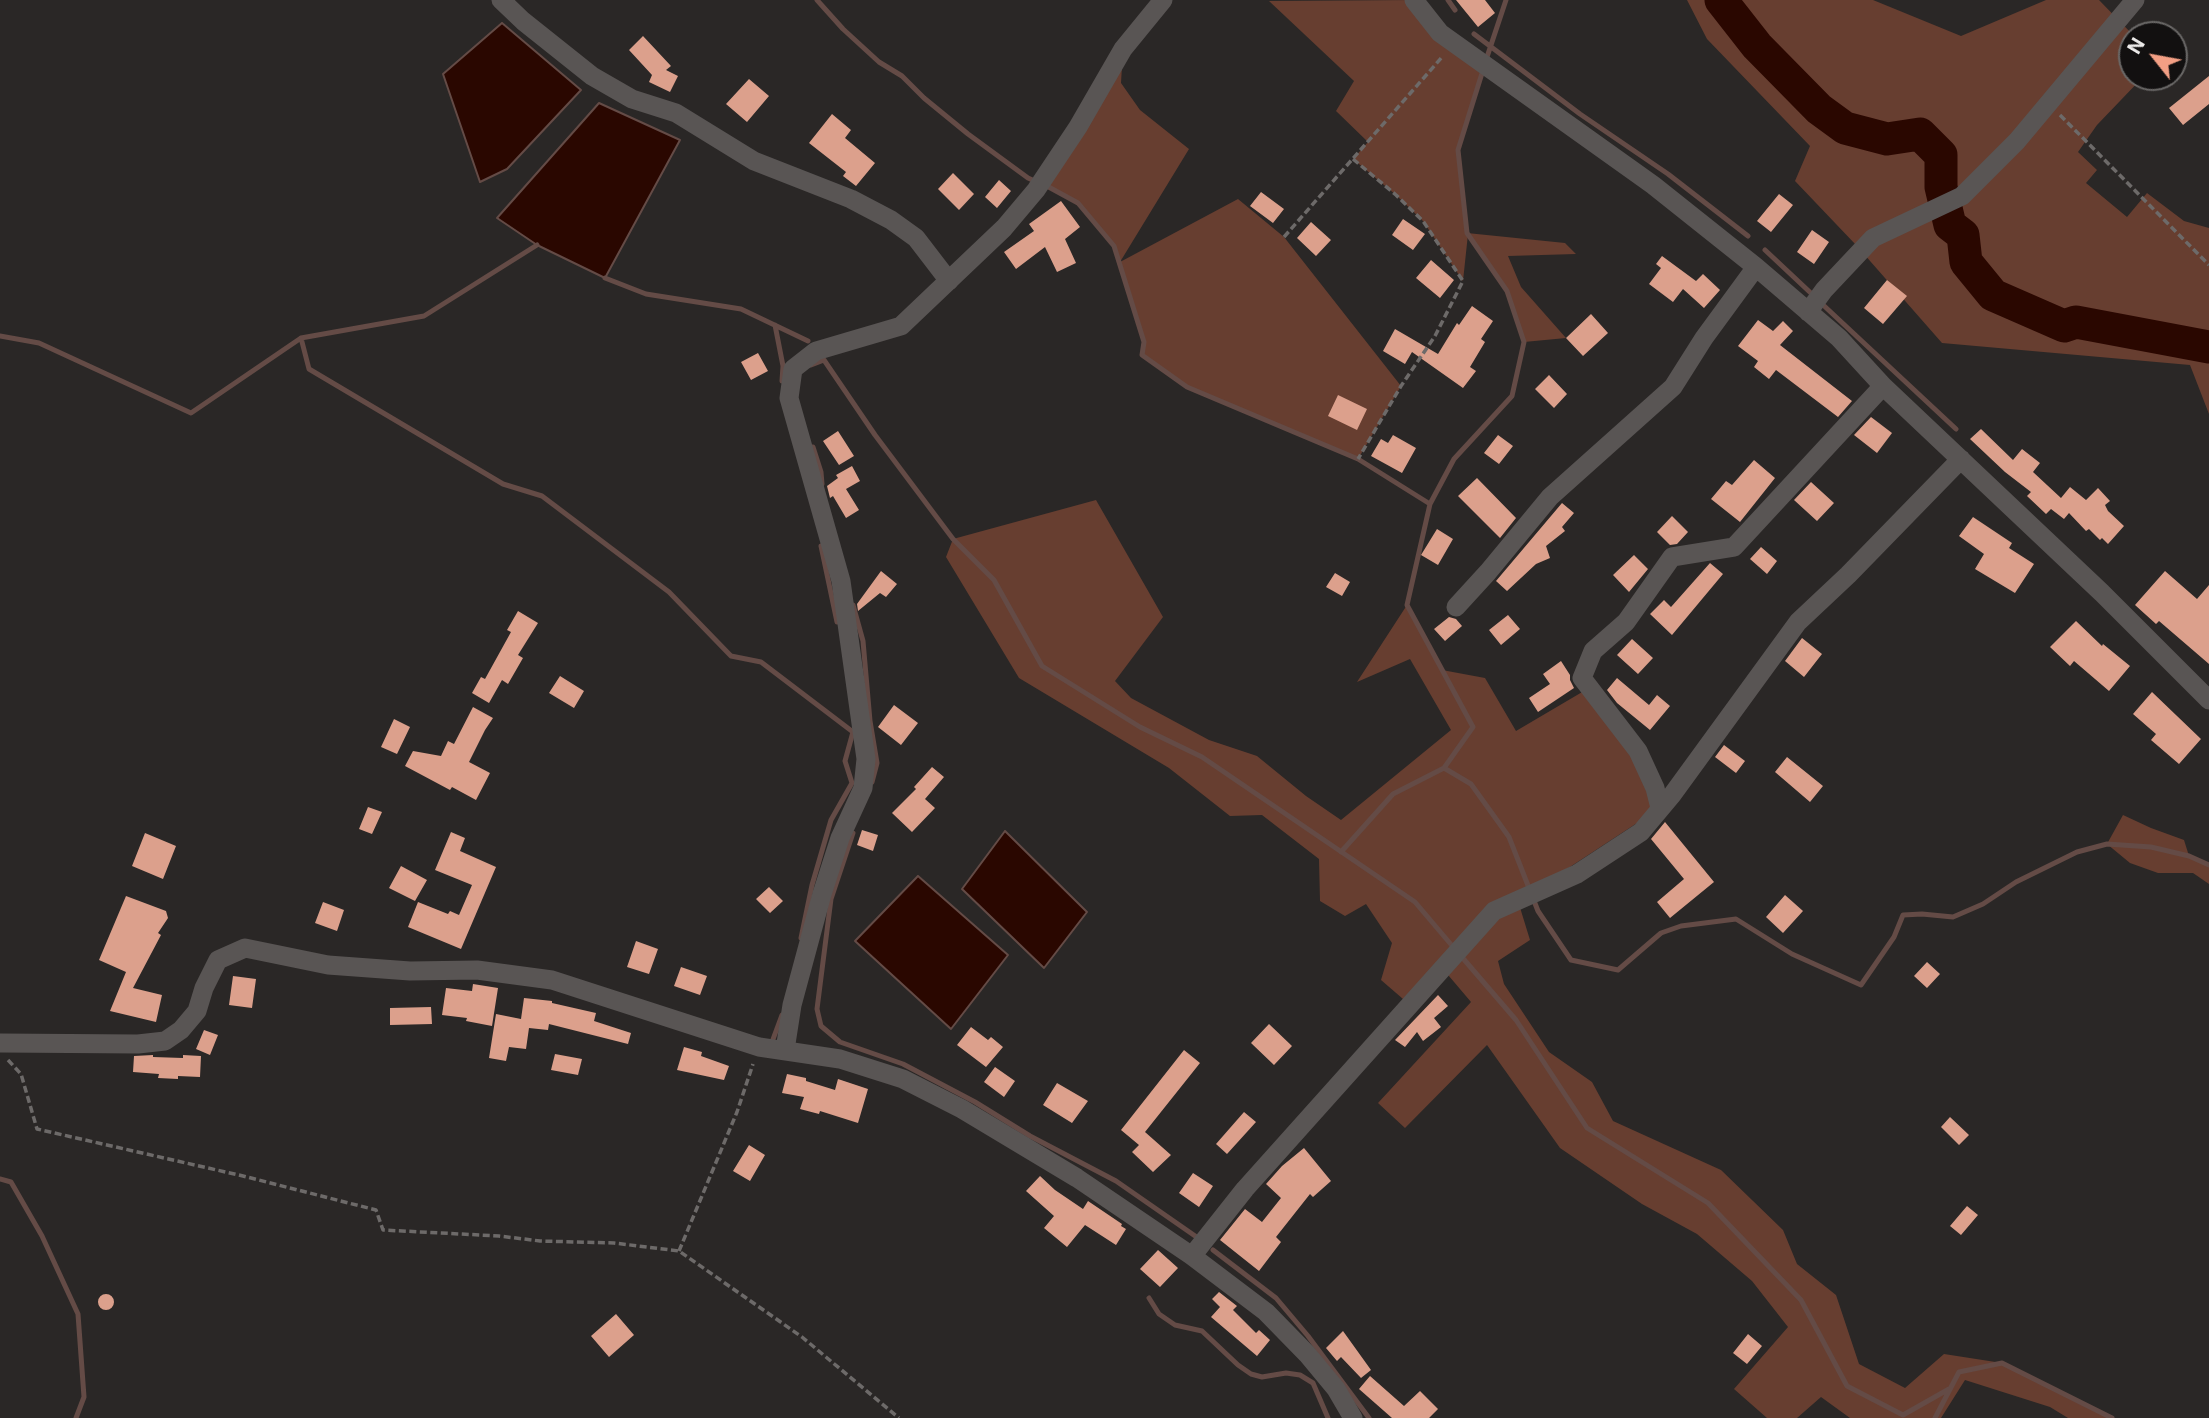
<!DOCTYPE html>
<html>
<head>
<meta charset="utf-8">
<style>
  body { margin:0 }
  #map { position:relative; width:2209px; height:1418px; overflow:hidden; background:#2a2726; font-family:Inter,sans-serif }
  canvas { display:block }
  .north { position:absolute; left:2118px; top:21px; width:70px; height:70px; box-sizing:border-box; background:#121010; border:2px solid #6a6867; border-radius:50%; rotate:301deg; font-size:19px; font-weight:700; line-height:28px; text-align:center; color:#edebea }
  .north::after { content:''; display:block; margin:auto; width:24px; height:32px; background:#f39f84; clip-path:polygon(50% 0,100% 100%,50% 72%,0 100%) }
</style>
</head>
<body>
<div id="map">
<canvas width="2209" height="1418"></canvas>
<div class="north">N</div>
</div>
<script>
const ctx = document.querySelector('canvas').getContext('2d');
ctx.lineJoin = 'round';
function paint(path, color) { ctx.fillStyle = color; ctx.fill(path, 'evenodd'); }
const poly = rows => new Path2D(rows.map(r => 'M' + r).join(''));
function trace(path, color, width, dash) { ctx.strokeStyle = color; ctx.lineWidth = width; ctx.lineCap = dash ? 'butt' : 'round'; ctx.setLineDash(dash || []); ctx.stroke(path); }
paint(poly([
  [1414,0,1485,66,1458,150,1467,233,1565,243,1576,254,1508,256,1521,287,1566,338,1524,342,1507,291,1468,234,1463,281,1423,221,1396,195,1353,159,1368,142,1336,111,1354,81,1269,1],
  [1687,0,1873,0,1961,36,2046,0,2099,0,2133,35,2132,77,2143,77,2097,125,2078,152,2097,170,2086,183,2127,217,2147,193,2184,221,2209,228,2209,414,2190,365,1942,343,1856,245,1795,181,1810,146,1707,39],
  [1123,49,1121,83,1140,110,1189,149,1120,262,1238,199,1284,237,1401,386,1358,459,1187,387,1142,355,1144,342,1114,246,1078,203,1045,185],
  [1096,500,1163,617,1115,681,1131,698,1209,740,1257,756,1306,796,1341,820,1451,730,1410,659,1357,682,1407,605,1442,670,1485,678,1516,731,1589,688,1638,751,1660,808,1518,901,1530,940,1498,961,1504,984,1549,1052,1592,1082,1613,1121,1721,1170,1783,1230,1797,1264,1836,1295,1859,1364,1905,1388,1944,1354,2002,1363,2112,1418,2068,1418,2050,1407,1965,1380,1941,1418,1850,1418,1821,1397,1797,1418,1767,1418,1734,1389,1788,1327,1752,1281,1697,1234,1642,1204,1560,1148,1487,1045,1405,1128,1378,1103,1471,1002,1443,969,1410,1005,1381,980,1392,943,1366,904,1345,916,1320,901,1319,859,1262,815,1230,816,1169,768,1019,678,946,557,953,539],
  [2123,815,2151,828,2184,840,2189,856,2209,865,2209,884,2193,873,2158,873,2130,863,2107,844]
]), '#673e30');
const water = poly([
  [502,23,581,90,507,169,480,182,443,74,502,23],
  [599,103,680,140,605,278,537,245,497,218,599,103],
  [1005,831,1087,912,1044,968,962,889,1005,831],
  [918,876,1008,955,951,1029,855,941,918,876]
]);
paint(water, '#2a0700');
trace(water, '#644b46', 2);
trace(poly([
  [817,0,843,29,879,62,902,76,924,98,968,134,1028,178,1037,182],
  [1448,0,1455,10],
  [1474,34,1580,114,1668,174,1748,236],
  [1486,60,1506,0],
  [1045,185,1078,203,1114,246,1144,342,1142,355,1187,387,1358,459,1430,504],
  [1765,250,1814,296],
  [605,278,646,294,741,309,808,341],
  [1821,303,1956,429],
  [775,325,783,366,782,381],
  [0,336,39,343,191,413,301,338,424,316,537,245],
  [301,338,309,369,503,484,542,496,669,592,731,656,761,662,853,732,845,761,852,783,831,820,812,885,801,938],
  [811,365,824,360,875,435,953,539,994,580,1042,666,1140,727,1202,757,1415,902,1454,948],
  [813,447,821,472,822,484],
  [821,546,837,622],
  [853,605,863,641,870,721,877,763,872,782],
  [1444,768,1473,727,1407,605,1430,504,1454,459,1512,396,1524,342,1507,291,1467,233,1458,150,1483,70],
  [853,833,831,899,817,1009,821,1026,840,1042,903,1064,975,1102,1030,1136,1116,1181,1198,1238],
  [1341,852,1393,794,1444,768,1471,784,1509,837,1538,911,1571,960,1618,970,1661,933,1681,926,1736,919,1792,954,1861,985,1894,937,1903,915,1922,914,1953,917,1983,904,2016,882,2077,852,2107,844,2151,847,2189,856,2209,865],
  [1461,956,1516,1020,1587,1128,1708,1203,1801,1300,1847,1386,1903,1415,1949,1389],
  [772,1042,782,1015],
  [0,1179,11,1182,42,1236,78,1314,84,1397,76,1418],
  [1213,1250,1276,1298,1308,1336,1369,1418],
  [1149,1298,1159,1314,1175,1325,1202,1331,1238,1365,1251,1374,1262,1377,1286,1373,1300,1375,1313,1383,1328,1418],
  [1935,1418,1959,1372,2002,1363,2112,1418]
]), '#644b46', 5);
trace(poly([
  [1721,0,1757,46,1819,109,1845,128,1887,139,1920,134,1941,155,1941,187,1950,225,1963,235,1966,262,1993,295,2064,326,2076,322,2209,347]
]), '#2a0700', 33);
paint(poly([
  [1456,0,1485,0,1495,13,1478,27],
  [643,36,671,66,666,70,678,76,670,92,649,82,652,75,629,50],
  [2209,76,2209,104,2183,125,2169,108],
  [749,79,769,96,747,122,726,104],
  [832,114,851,130,845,138,875,163,856,186,843,176,846,172,809,143],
  [953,173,974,194,959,210,938,189],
  [999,180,1011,191,997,208,985,197],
  [1261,192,1284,209,1273,223,1250,206],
  [1779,194,1793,205,1771,232,1757,221],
  [1061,201,1080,227,1065,239,1076,263,1057,272,1045,247,1016,269,1004,252,1034,231,1029,224],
  [1403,219,1425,234,1413,250,1392,235],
  [1311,222,1331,240,1316,256,1297,238],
  [1812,230,1829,242,1814,264,1797,252],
  [1662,256,1696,281,1703,274,1720,290,1704,308,1683,289,1673,302,1649,284,1661,268,1656,264],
  [1431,260,1454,280,1440,298,1416,278],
  [1887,280,1907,296,1883,324,1864,308],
  [1472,306,1493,321,1481,339,1485,342,1470,367,1476,371,1463,388,1412,352,1405,364,1383,351,1395,329,1438,354,1457,323,1459,325],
  [1591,314,1608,333,1583,356,1566,338],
  [1758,320,1773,331,1783,321,1793,331,1780,345,1852,401,1838,417,1776,370,1769,379,1754,367,1758,361,1738,346],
  [758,353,768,371,751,380,741,362],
  [1549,375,1567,394,1554,408,1535,389],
  [1338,395,1367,409,1357,430,1328,416],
  [1871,417,1892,433,1877,453,1854,435],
  [1981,429,2013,460,2022,449,2040,463,2033,472,2061,498,2070,487,2086,500,2098,488,2110,501,2105,505,2108,511,2124,526,2108,544,2102,538,2100,540,2089,529,2086,531,2069,513,2064,519,2051,509,2046,514,2027,496,2031,492,2005,472,1970,439],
  [838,431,854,456,839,465,823,441],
  [1393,435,1416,448,1402,473,1371,456,1381,439,1388,443],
  [1498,435,1513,446,1499,464,1484,453],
  [1754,460,1775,478,1740,522,1711,499,1726,481,1732,485],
  [852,466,860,481,846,489,859,510,846,518,833,496,830,498,827,486,838,478,836,475],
  [1477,478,1516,518,1500,538,1458,496],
  [1811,482,1834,503,1817,521,1794,500],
  [1562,503,1574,513,1562,527,1565,531,1546,546,1550,558,1536,564,1507,591,1496,581],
  [1672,516,1688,532,1677,544,1670,545,1657,532],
  [1973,517,2012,543,2009,548,2034,564,2015,593,1975,569,1984,554,1959,536],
  [1437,529,1453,539,1438,565,1421,555],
  [1761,547,1777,561,1767,574,1750,559],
  [1634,555,1648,569,1629,592,1613,575],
  [1710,563,1723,574,1672,635,1650,614,1664,600,1671,607],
  [881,571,897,584,886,597,880,593,858,611,857,604],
  [2165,571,2197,599,2209,585,2209,664,2159,621,2156,624,2135,605],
  [1335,573,1350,582,1342,596,1326,587],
  [518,611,538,623,518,655,523,658,508,684,502,680,489,703,472,693,481,677,485,679,511,632,507,630],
  [1508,615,1520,629,1501,645,1489,630],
  [1449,617,1456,619,1462,626,1445,641,1434,629],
  [2076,621,2102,646,2103,644,2130,666,2109,691,2074,661,2070,666,2050,647],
  [1802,638,1822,654,1804,677,1785,661],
  [1632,639,1653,658,1638,674,1617,655],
  [1561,661,1570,675,1570,680,1574,688,1538,712,1529,698,1550,684,1543,674],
  [560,676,584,691,574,708,549,693],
  [1617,678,1649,705,1657,695,1670,706,1650,730,1617,703,1607,690],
  [2152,692,2201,739,2179,764,2151,740,2156,734,2133,714],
  [894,705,918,723,901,745,878,727],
  [473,707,493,718,485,730,469,762,490,773,476,800,452,787,450,790,405,766,413,751,441,756,448,741,454,744],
  [394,719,410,727,397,754,381,747],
  [1724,745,1745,761,1736,773,1715,757],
  [1787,757,1823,786,1810,802,1775,772],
  [932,767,944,777,925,799,935,808,912,832,892,813,916,789,914,787],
  [368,807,382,812,372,834,359,829],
  [1665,822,1714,882,1670,918,1657,902,1684,879,1651,839],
  [862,830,878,835,873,851,857,845],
  [451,832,465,838,460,851,496,867,461,949,408,927,418,902,448,914,450,911,459,915,472,885,435,870],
  [145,833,176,846,163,879,132,866],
  [401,866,427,880,415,901,389,888],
  [769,887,783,901,770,913,756,899],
  [1785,895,1803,911,1783,933,1766,917],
  [126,896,166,911,168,918,158,933,161,935,133,988,162,995,156,1022,110,1011,126,972,99,960],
  [323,902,344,910,337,931,315,923],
  [636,941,658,949,649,974,627,967],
  [1927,962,1940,974,1927,988,1914,976],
  [681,967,707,976,700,995,674,986],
  [233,976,256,979,252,1008,229,1005],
  [473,984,498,988,492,1026,466,1021,467,1018,442,1015,446,988,472,991],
  [1438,995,1448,1006,1434,1018,1441,1027,1423,1041,1417,1032,1405,1047,1395,1040],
  [524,998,552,1001,552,1003,596,1013,594,1021,631,1033,628,1044,549,1024,548,1030,529,1028,526,1049,509,1047,506,1061,489,1058,496,1014,521,1019],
  [431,1007,432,1024,390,1025,390,1008],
  [1269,1024,1292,1046,1274,1065,1251,1043],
  [971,1027,988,1040,991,1037,1003,1047,986,1067,957,1045],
  [204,1030,218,1035,210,1055,196,1049],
  [684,1047,702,1052,701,1056,729,1066,724,1080,677,1070],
  [1184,1050,1200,1063,1145,1132,1171,1155,1153,1172,1132,1152,1139,1145,1121,1130],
  [555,1054,582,1059,578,1075,551,1070],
  [153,1055,153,1057,183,1058,183,1055,201,1056,200,1077,178,1076,178,1079,158,1078,159,1074,133,1072,134,1056],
  [995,1067,1015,1081,1004,1097,984,1082],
  [787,1074,806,1078,806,1081,835,1090,838,1079,868,1089,858,1123,820,1111,819,1114,800,1109,804,1097,782,1093],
  [1057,1083,1088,1101,1072,1123,1043,1105],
  [1244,1112,1256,1122,1227,1154,1216,1144],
  [1950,1117,1969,1135,1959,1145,1941,1127],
  [749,1145,765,1155,750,1181,733,1171],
  [1304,1148,1331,1181,1313,1197,1310,1194,1276,1237,1281,1242,1259,1271,1220,1240,1245,1209,1262,1222,1281,1198,1266,1184,1282,1166],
  [1193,1173,1213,1186,1199,1207,1179,1193],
  [1040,1176,1055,1190,1083,1209,1088,1201,1122,1224,1121,1226,1126,1229,1116,1245,1085,1225,1067,1247,1044,1228,1054,1216,1026,1191],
  [1967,1206,1978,1215,1961,1235,1950,1226],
  [1158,1250,1178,1268,1160,1287,1140,1269],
  [1219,1292,1237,1306,1233,1310,1256,1333,1259,1330,1270,1340,1257,1356,1211,1317,1220,1307,1212,1299],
  '98 1302a8 8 0 1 1 16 0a8 8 0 1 1-16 0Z',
  [616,1314,634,1335,609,1357,591,1336],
  [1343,1331,1371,1370,1361,1378,1341,1357,1337,1361,1326,1348],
  [1748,1334,1762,1346,1747,1364,1733,1353],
  [1370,1376,1404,1406,1420,1391,1438,1409,1429,1418,1392,1418,1359,1389]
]), '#dca08c');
trace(poly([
  [2060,115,2209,265],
  [1353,159,1396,195,1423,221,1463,281,1435,336,1401,386,1358,459],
  [1284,237,1443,56],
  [8,1060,21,1074,37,1129,243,1176,376,1210,383,1230,499,1236,540,1241,614,1243,679,1251,802,1337,899,1418],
  [679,1251,737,1112,753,1064]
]), '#6d6a69', 3.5, [7, 3.5]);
trace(poly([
  [501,0,523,21,592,76,632,99,676,113,754,161,851,199,891,220,916,238,949,281],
  [1414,0,1440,33,1653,185,1756,267,1839,338,1883,386,2102,593,2209,700],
  [1808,312,1824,290,1873,238,1962,196,2017,141,2135,0],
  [1456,607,1488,572,1550,497,1673,387,1704,338,1756,267],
  [1660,808,1655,788,1638,751,1582,678,1593,651,1626,622,1672,557,1734,547,1883,386],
  [0,1043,138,1044,165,1041,181,1030,197,1011,204,988,218,960,245,948,328,965,410,971,477,970,552,980,759,1047,840,1059,903,1079,962,1109,1077,1178,1192,1256,1266,1312,1307,1354,1336,1389,1353,1418],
  [785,1050,792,1005,822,894,840,838,863,788,866,759,841,581,789,398,793,369,816,351,901,326,1004,228,1036,190,1078,127,1123,49,1163,0],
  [1192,1256,1245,1189,1494,911,1577,874,1641,832,1672,795,1798,622,1848,575,1961,459]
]), '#595554', 19);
</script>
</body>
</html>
